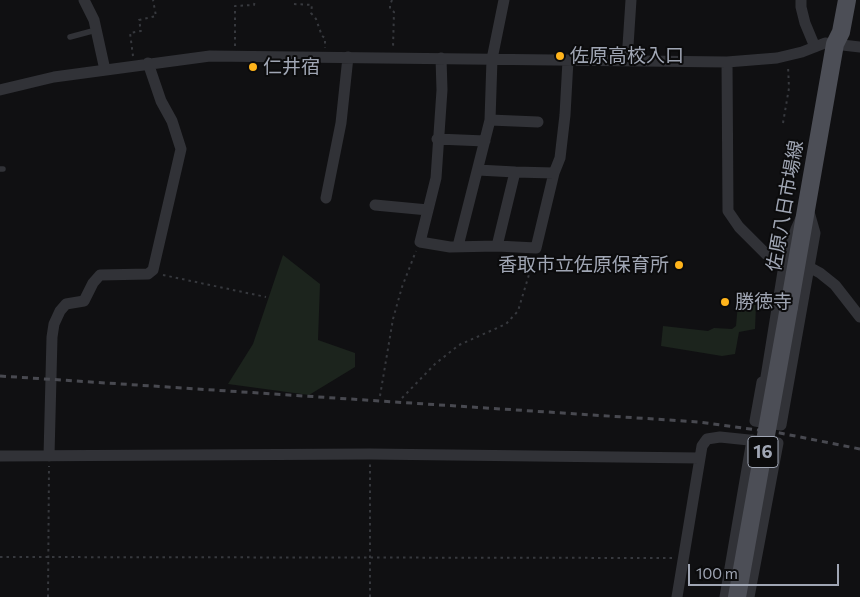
<!DOCTYPE html>
<html>
<head>
<meta charset="utf-8">
<style>
  body { margin:0 }
  #map { position:relative; width:860px; height:597px; overflow:hidden; background:#101012; font-family:Commissioner,sans-serif }
  canvas { display:block }
  .scale { position:absolute; left:688px; top:564px; width:151px; height:22px; box-sizing:border-box; border:2px solid #a0a6b4; border-top:0; padding-left:6px; font-size:15px; line-height:18px; white-space:nowrap; color:#a0a6b4; -webkit-text-stroke:4px #0b0b0c; paint-order:stroke }
</style>
</head>
<body>
<div id="map">
<canvas width="860" height="597"></canvas>
<div class="scale">100 m</div>
</div>
<script>
const ctx = document.querySelector('canvas').getContext('2d');
ctx.lineJoin = 'round';
function paint(path, color) { ctx.fillStyle = color; ctx.fill(path, 'evenodd'); }
const poly = rows => new Path2D(rows.map(r => 'M' + r).join(''));
function trace(path, color, width, dash) { ctx.strokeStyle = color; ctx.lineWidth = width; ctx.lineCap = dash ? 'butt' : 'round'; ctx.setLineDash(dash || []); ctx.stroke(path); }
function write(font, color, halo, rows, align = 'center') {
  ctx.font = font + ' Commissioner,"Noto Sans JP",sans-serif'; ctx.lineWidth = 4; ctx.setLineDash([]); ctx.textBaseline = 'middle'; ctx.strokeStyle = halo; ctx.fillStyle = color; for (const [text, x, y, turn = 0] of rows) {
    ctx.save(); ctx.translate(x, y); ctx.rotate((+turn || 0) * Math.PI / 180); ctx.textAlign = isNaN(turn) ? turn : align; if (halo) ctx.strokeText(text, 0, 0); ctx.fillText(text, 0, 0); ctx.restore();
  }
}
paint(poly([
  [283,255,320,284,318,340,355,353,355,367,309,395,228,384,253,344],
  [738,303,756,305,755,329,739,332,735,354,722,356,661,346,663,326,708,331,714,328,732,329,736,326]
]), '#1c241d');
trace(poly([
  [392,0,390,5,390,9,394,12,393,48],
  [294,4,312,5,311,13,316,19,322,36,325,38,325,48],
  [235,46,235,6,254,5,255,0],
  [133,56,130,33,141,31,139,20,156,16,153,0],
  [783,123,789,88,788,66],
  [163,275,266,297],
  [380,396,393,319,402,287,416,251],
  [402,398,435,364,459,345,506,324,518,311,534,258],
  [0,557,672,558],
  [48,597,49,466],
  [370,597,370,464]
]), '#37393e', 2, [2.5, 4]);
trace(poly([
  [70,37,96,30],
  [0,169,3,169]
]), '#313237', 5.5);
trace(poly([
  [84,0,94,20,105,70],
  [801,0,801,7,805,23,815,47],
  [441,58,442,90,436,178,420,242,450,247,497,246,515,172,478,170],
  [627,61,631,0],
  [727,62,728,211,739,227,766,254,784,265],
  [0,90,54,77,210,56,727,62,777,58,802,52,825,43,860,47],
  [490,120,538,122],
  [437,139,485,141],
  [554,173,560,158,565,115,568,60],
  [326,198,341,123,348,57],
  [375,205,428,210],
  [807,205,815,233,781,425,755,421,762,382,765,383,784,265,796,229,807,205],
  [458,246,490,120,492,59,504,0],
  [497,246,536,248,554,173,515,172],
  [809,267,820,273,835,285,860,317],
  [0,456,370,454,700,458],
  [49,456,52,337,54,324,60,311,66,304,84,301,93,283,100,275,148,274,153,270,181,149,172,121,161,101,148,63],
  [677,597,702,446,707,439,720,437,778,443,749,597],
  [725,597,752,440]
]), '#313237', 11);
trace(poly([
  [789,307,835,44,841,32,847,0]
]), '#4c4e56', 18);
trace(poly([
  [0,376,699,422,780,433,860,449]
]), '#484950', 3, [6, 5]);
trace(poly([
  [737,597,789,307]
]), '#4c4e56', 18);
for (const [x, y, r, color] of [
  [560,56,5,"#ffb41b"],
  [253,67,5,"#ffb41b"],
  [679,265,5,"#ffb41b"],
  [725,302,5,"#ffb41b"]
]) { const dot = new Path2D(); dot.arc(x, y, r, 0, 2 * Math.PI); ctx.fillStyle = color; ctx.fill(dot); trace(dot, '#0b0b0c', 2); }
for (const [x, y, w] of [
  [763,452,30]
]) { const box = new Path2D(); box.roundRect(x - w / 2, y - 15.5, w, 31, 4); ctx.fillStyle = '#0b0b0c'; ctx.fill(box); trace(box, '#a0a6b4', 1); }
write('bold 18px', '#a0a6b4', null, [
  ["16",763,452]
]);
write('19px', '#a0a6b4', '#0b0b0c', [
  ["佐原高校入口",570,56],
  ["仁井宿",263,67],
  ["香取市立佐原保育所",669,265,"right"],
  ["勝徳寺",735,302]
], 'left');
write('19px', '#a0a6b4', '#0b0b0c', [
  ["佐原八日市場線",785,206,-80]
]);
</script>
</body>
</html>
